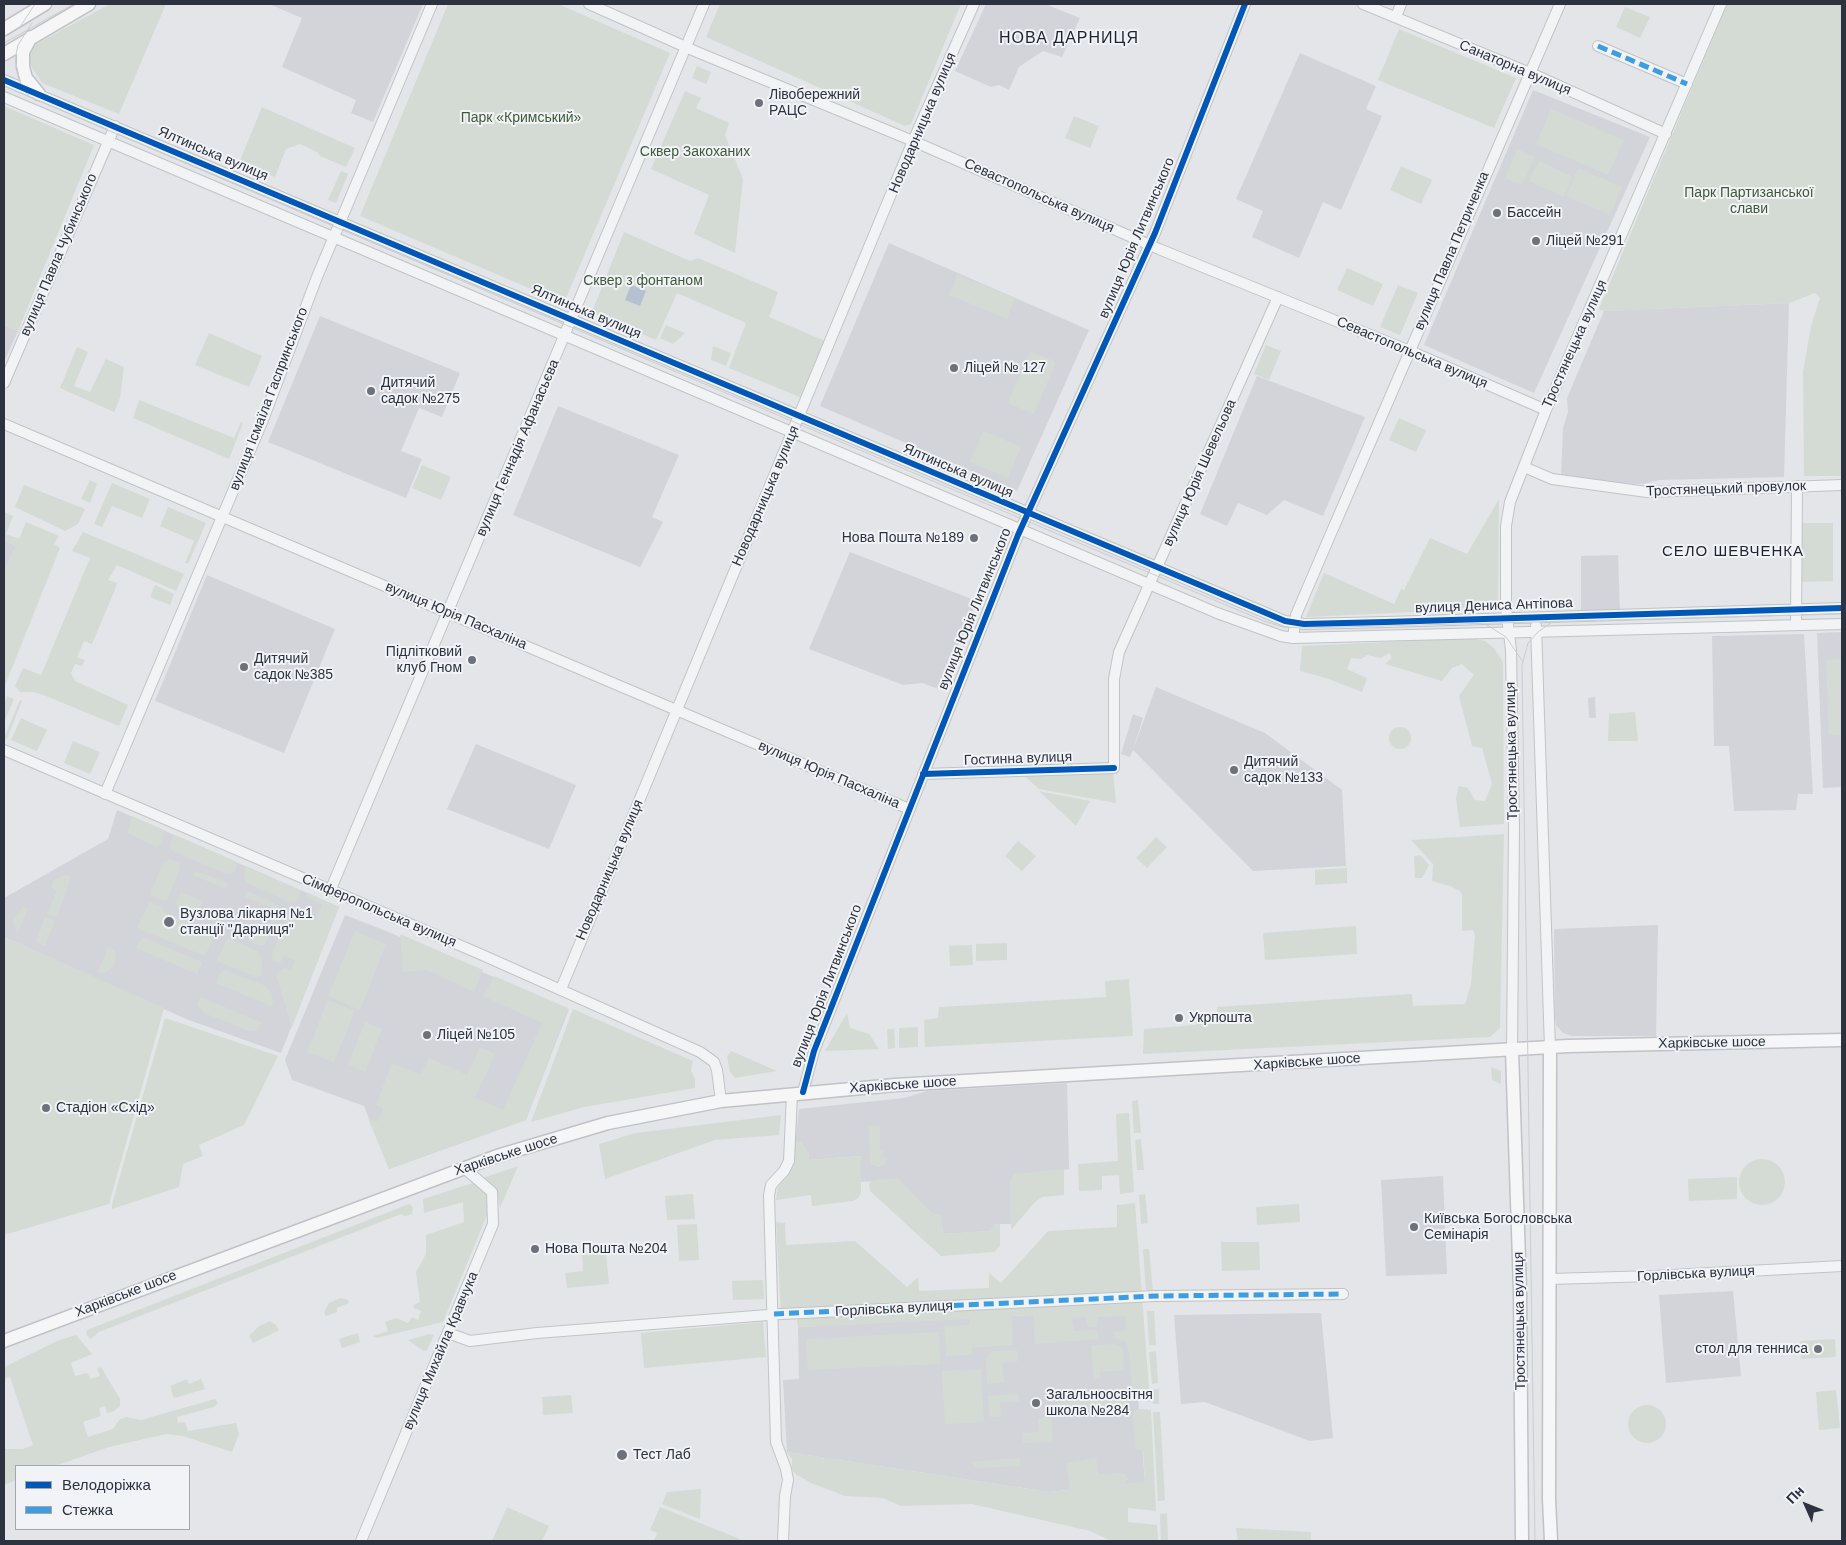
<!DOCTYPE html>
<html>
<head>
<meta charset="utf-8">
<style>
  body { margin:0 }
  #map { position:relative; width:1846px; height:1545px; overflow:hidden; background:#e3e5e8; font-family:Arial,sans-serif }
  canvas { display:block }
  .frame { position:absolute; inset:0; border:5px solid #2c323f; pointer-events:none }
  .legend { position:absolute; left:15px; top:1465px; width:175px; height:65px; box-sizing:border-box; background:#f1f3f6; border:1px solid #a2a6ad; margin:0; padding:6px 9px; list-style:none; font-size:15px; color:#2c323f }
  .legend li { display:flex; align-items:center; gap:10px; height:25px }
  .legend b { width:25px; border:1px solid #a2a6ad }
  .north { position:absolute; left:1781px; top:1480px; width:50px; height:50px; -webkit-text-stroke:4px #f1f3f6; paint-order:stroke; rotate:314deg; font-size:14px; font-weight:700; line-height:20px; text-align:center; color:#2c323f }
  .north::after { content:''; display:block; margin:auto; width:18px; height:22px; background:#2c323f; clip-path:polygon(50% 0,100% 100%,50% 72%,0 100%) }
</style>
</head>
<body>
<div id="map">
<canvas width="1846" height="1545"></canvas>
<div class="frame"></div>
<ul class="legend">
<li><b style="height:6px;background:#0057b8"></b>Велодоріжка</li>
<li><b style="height:6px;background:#3d9de3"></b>Стежка</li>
</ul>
<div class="north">Пн</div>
</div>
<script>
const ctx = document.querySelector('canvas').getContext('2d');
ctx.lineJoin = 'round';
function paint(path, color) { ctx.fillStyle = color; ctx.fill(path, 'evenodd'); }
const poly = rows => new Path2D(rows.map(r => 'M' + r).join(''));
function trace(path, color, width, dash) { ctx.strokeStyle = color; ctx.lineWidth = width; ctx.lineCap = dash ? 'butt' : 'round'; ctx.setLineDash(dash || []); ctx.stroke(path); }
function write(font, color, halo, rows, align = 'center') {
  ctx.font = font + ' Arial,sans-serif'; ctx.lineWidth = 4; ctx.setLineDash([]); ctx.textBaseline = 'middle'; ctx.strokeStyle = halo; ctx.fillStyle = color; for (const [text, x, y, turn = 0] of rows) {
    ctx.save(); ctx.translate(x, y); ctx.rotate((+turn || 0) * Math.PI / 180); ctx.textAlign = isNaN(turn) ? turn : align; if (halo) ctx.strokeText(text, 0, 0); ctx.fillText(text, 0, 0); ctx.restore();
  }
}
paint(poly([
  [269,4,423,4,373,122,351,113,356,100,282,67,302,18],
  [986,4,1045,4,1080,18,1062,57,1043,51,1019,67,1009,90,999,85,991,87,955,71],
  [1300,53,1376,86,1366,109,1382,116,1341,210,1323,202,1299,258,1252,237,1263,211,1236,199],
  [1533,90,1650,137,1534,393,1424,345],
  [889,243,1089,330,1017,491,820,406],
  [1789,303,1784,477,1660,480,1642,484,1595,482,1561,477,1563,428,1568,412,1567,398,1604,311],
  [320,316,460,373,442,417,419,408,401,451,422,459,406,498,268,442],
  [4,325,18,331,4,362],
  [1257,376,1365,417,1323,516,1284,500,1267,515,1238,503,1227,526,1200,514],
  [558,406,679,455,652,517,663,522,640,567,513,515],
  [4,540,16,546,4,573],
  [850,552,977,601,939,689,922,683,903,685,809,649],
  [1618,555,1620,612,1581,613,1581,556],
  [207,575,335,629,284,753,155,701],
  [1842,632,1842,787,1823,788,1817,633],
  [1804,634,1813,794,1798,794,1796,810,1734,811,1729,746,1714,746,1712,636],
  [1156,687,1265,733,1342,790,1346,866,1253,871,1133,750,1130,757,1121,754,1133,714,1143,718,1133,750],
  [1595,697,1596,718,1589,718,1588,698],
  [476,744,576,785,549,849,447,809],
  [117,810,339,907,281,1053,186,1019,4,937,4,898,108,839],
  [345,915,386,931,569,1009,526,1120,389,1169,364,1106,292,1080,285,1060],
  [1658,925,1656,1036,1572,1036,1563,1033,1556,1025,1555,1017,1554,929],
  [1067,1083,1069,1169,1010,1180,1011,1224,995,1224,990,1231,943,1234,942,1224,898,1179,861,1182,861,1156,809,1160,808,1153,801,1142,795,1143,799,1109,904,1098,927,1091],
  [1443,1176,1447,1274,1386,1276,1381,1180],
  [1733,1291,1741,1376,1666,1383,1659,1295],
  [1131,1310,1145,1482,1049,1492,787,1452,783,1380,799,1379,798,1327],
  [1321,1313,1333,1438,1310,1441,1205,1402,1181,1404,1174,1315]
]), '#d2d4da');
paint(poly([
  [110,4,166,4,119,114,42,83,31,66,30,57,34,45],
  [448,4,558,4,670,53,564,303,360,216],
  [720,4,961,4,911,124,905,126,706,37],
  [1727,4,1842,4,1842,476,1804,476,1803,372,1811,326,1820,298,1815,293,1789,303,1604,311,1599,309],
  [1625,7,1650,17,1640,38,1616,27],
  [1399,29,1516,78,1494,128,1378,80],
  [697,66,711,72,706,84,692,78],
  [685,91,701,98,696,108,729,123,725,135,743,179,735,253,694,234,709,195,651,169],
  [4,106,94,145,18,331,4,325],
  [262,107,355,148,346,167,320,156,317,152,300,144,286,149,275,177,239,163],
  [1551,109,1624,140,1608,175,1536,144],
  [1074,116,1099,126,1090,148,1065,138],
  [1517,149,1535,157,1522,185,1505,178],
  [1539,161,1573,177,1564,197,1529,181],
  [1401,166,1432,180,1421,204,1390,190],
  [1578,168,1622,187,1610,215,1566,196],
  [341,171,348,174,336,203,328,200],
  [624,232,690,261,698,258,778,292,769,317,825,341,802,398,729,368,746,323,677,293,656,340,592,312],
  [1347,268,1383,284,1373,306,1337,290],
  [957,275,1015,298,1007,319,949,295],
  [1398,285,1418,293,1400,335,1380,327],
  [666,325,685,333,673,344,660,338],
  [209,333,262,356,249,387,195,365],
  [1266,345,1281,351,1269,380,1254,374],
  [713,346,731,353,726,366,711,360],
  [77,347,88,352,74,386,90,392,106,359,124,367,120,398,114,412,60,388],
  [1030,351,1056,362,1034,414,1008,403],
  [139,400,234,438,241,422,243,423,229,459,133,418],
  [1399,418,1426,430,1416,452,1389,440],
  [983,431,1021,447,1008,478,970,462],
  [422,465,451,477,441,500,412,488],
  [90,480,97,484,90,503,81,499],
  [112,483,150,499,142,518,112,506,102,527,94,524],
  [24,485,85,509,78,524,65,531,15,507],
  [1499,499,1498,608,1306,617,1324,573,1394,604,1401,589,1404,590,1430,538,1467,554],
  [168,507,206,523,188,564,185,563,194,541,160,526],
  [4,512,13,516,6,534,19,539,26,522,59,536,54,544,60,548,4,688,4,573,16,546,4,540],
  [1801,523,1833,523,1833,581,1801,582],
  [83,532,184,574,176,591,117,565,108,580,117,583,114,592,92,644,84,641,77,657,85,660,82,666,75,664,71,673,75,681,128,705,119,726,46,696,34,692,20,692,15,686,23,668,41,675,90,558,72,551],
  [155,585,174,594,170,605,150,597],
  [1472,638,1485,641,1494,648,1503,662,1504,824,1460,827,1456,798,1459,786,1468,788,1475,800,1485,801,1492,784,1482,748,1472,746,1459,696,1474,675,1462,664,1452,668,1442,681,1385,664,1392,657,1389,653,1381,658,1367,655,1361,659,1351,658,1347,669,1367,678,1362,692,1326,678,1300,671,1302,646],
  [1842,659,1842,735,1829,735,1826,660],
  [7,696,14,699,4,723,4,705],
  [20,700,22,701,7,739,4,738],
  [1635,712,1638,741,1608,741,1609,714],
  [21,718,47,730,37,751,11,740],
  '1389 738a11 11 0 1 1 22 0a11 11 0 1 1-22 0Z',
  [73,741,100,752,90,774,64,763],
  [1113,771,1116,803,1039,789,1023,775],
  [1039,791,1043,792,1090,801,1076,826],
  [132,816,164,830,162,841,157,847,127,833],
  [173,834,237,862,235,872,227,874,172,851,170,847],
  [1504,834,1500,1028,1490,1037,1143,1054,1144,1029,1196,1025,1196,1017,1218,1017,1217,1007,1412,994,1413,1006,1465,1004,1471,984,1475,935,1473,930,1462,931,1462,894,1460,891,1450,886,1432,881,1433,864,1411,840],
  [1156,837,1167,847,1147,868,1136,858],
  [1018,841,1036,856,1022,871,1005,856],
  [1420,855,1429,865,1422,878,1415,878,1414,856],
  [169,859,179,863,180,868,168,899,164,901,152,896,151,891,164,862],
  [246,866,300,890,300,896,297,901,289,902,247,883,244,879],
  [1347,868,1347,883,1315,885,1315,870],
  [196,871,228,883,226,889,193,875],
  [65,874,71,877,57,916,54,917,47,914,57,890,52,888,52,884,54,880],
  [247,891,278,905,280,911,245,897],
  [181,892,202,901,197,914,178,907,176,903],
  [306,892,339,907,292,1027,276,974,284,968,291,970,295,960,284,955,280,963,274,961,271,957,286,916,294,913,314,921,322,905,308,898],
  [150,902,162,907,164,912,215,933,205,956,139,929,137,926],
  [23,907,28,909,19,931,16,932,13,920],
  [45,917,55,921,45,946,36,942],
  [256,922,272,929,265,944,262,946,248,940],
  [1356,926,1357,954,1265,960,1263,933],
  [355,931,386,944,360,1010,328,996],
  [400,934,483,970,474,992,427,970,403,972],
  [4,937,164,1008,109,1204,4,1235],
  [142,937,202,962,197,974,136,948],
  [227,938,257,951,261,956,263,975,256,977,217,961],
  [1007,943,1007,960,976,961,976,944],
  [972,945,973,965,950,966,949,946],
  [108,947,114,950,116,957,113,966,107,972,101,973,98,972],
  [224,970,266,986,271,992,273,1002,271,1006,216,983,220,973],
  [494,976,568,1008,526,1120,389,1169,368,1118,377,1122,383,1109,376,1105,392,1063,421,1075,429,1058,467,1075,480,1047,495,1054,475,1098,503,1110,542,1023,483,996],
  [1129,979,1133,1036,925,1047,924,1020,938,1018,939,1007,1106,997,1105,981],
  [201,997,262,1023,260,1026,256,1031,247,1030,204,1013,197,1005],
  [328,1000,355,1011,334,1062,307,1052],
  [573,1009,693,1061,691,1071,695,1079,695,1088,584,1107,531,1122],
  [847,1013,850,1028,869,1034,879,1049,825,1051],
  [165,1018,278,1056,244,1125,199,1145,203,1156,183,1164,179,1187,112,1209,112,1204],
  [365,1022,382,1029,365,1072,348,1065],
  [918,1027,918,1047,899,1048,899,1028],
  [887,1029,894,1029,895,1048,888,1049],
  [731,1051,777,1071,735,1078,730,1072,727,1056],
  [1491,1067,1501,1071,1501,1084,1492,1080],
  [1138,1100,1141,1133,1134,1133,1132,1101],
  [1129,1113,1134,1192,1120,1194,1119,1175,1102,1176,1102,1190,1079,1191,1078,1164,1118,1161,1116,1114],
  [781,1115,779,1135,715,1140,605,1179,599,1144,636,1133],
  [880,1126,880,1151,883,1151,884,1158,887,1158,885,1165,879,1167,870,1164,869,1127],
  [1141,1139,1144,1170,1137,1170,1135,1140],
  [801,1142,809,1153,809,1160,861,1156,861,1193,858,1198,853,1201,812,1206,811,1195,776,1200,778,1187,791,1170,795,1143],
  '1739 1182a23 23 0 1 1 46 0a23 23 0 1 1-46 0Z',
  [518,1166,500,1208,496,1188,483,1178],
  [1064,1169,1064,1195,1042,1197,1035,1202,1011,1230,1010,1180,1014,1174],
  [1737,1177,1737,1199,1689,1201,1688,1179],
  [898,1178,932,1214,941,1214,943,1234,989,1231,995,1224,1000,1224,1000,1246,994,1252,941,1256,870,1191,869,1184,871,1181],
  [473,1183,488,1195,489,1210,443,1322,376,1338,373,1336,388,1331,385,1322,396,1318,408,1323,412,1317,418,1320,421,1311,414,1308,413,1305,420,1302,416,1272,426,1254,426,1235,464,1222,463,1202,424,1213,423,1199],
  [693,1194,695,1219,667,1220,665,1196],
  [1145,1194,1148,1223,1141,1224,1139,1195],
  [1135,1203,1150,1402,1133,1399,1128,1347,1125,1341,1113,1338,1113,1332,1127,1330,1125,1316,1097,1317,1097,1326,1088,1327,1086,1317,1072,1318,1074,1331,1097,1330,1098,1339,1035,1344,1033,1315,1012,1316,1013,1345,972,1348,972,1355,946,1356,944,1326,970,1325,970,1319,798,1327,796,1314,781,1314,776,1222,785,1223,786,1245,855,1241,907,1287,918,1277,919,1291,989,1288,989,1273,1001,1283,1048,1231,1117,1227,1117,1205],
  [409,1204,413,1207,412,1214,405,1216,401,1214,99,1332,90,1339,86,1333,87,1330],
  [1299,1204,1300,1222,1257,1225,1256,1207],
  [697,1224,699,1260,679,1261,677,1225],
  [1221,1242,1259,1242,1260,1270,1222,1271],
  [1143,1249,1149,1249,1153,1292,1146,1292],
  [606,1253,609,1284,567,1288,565,1273,583,1271,582,1255],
  [763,1280,764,1299,733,1300,732,1281],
  [340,1298,348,1300,349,1303,337,1308,337,1312,326,1316,324,1312,329,1303],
  [1147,1311,1154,1311,1156,1345,1149,1345],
  [270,1321,276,1325,279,1330,253,1343,249,1336,259,1326],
  [763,1322,766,1357,644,1368,641,1333],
  [939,1332,940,1364,808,1370,806,1339],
  [358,1333,360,1342,342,1348,339,1339],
  [430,1334,434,1335,427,1350,424,1351,408,1340],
  [76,1335,92,1354,71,1363,75,1376,87,1373,91,1379,100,1376,97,1369,101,1367,120,1399,120,1406,114,1411,107,1413,105,1406,99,1408,101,1416,83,1422,88,1437,113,1429,120,1419,127,1417,141,1420,215,1399,218,1403,214,1407,177,1417,178,1423,185,1422,188,1431,236,1423,239,1434,232,1452,183,1436,166,1434,109,1447,55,1466,16,1466,16,1480,4,1485,4,1449,23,1449,33,1445,10,1377,4,1379,4,1367,57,1341],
  [1835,1339,1836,1357,1801,1359,1800,1341],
  [1113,1344,1120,1346,1123,1350,1124,1370,1100,1372,1100,1379,1094,1379,1091,1346],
  [1017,1350,1018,1361,1002,1363,1004,1382,987,1384,986,1357,993,1351],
  [1156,1351,1158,1383,1152,1384,1149,1352],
  [981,1369,984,1422,945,1424,942,1371],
  [187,1379,189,1384,201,1379,205,1389,174,1398,170,1386],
  [1152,1389,1159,1389,1159,1404,1153,1404],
  [1836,1390,1840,1428,1819,1430,1816,1392],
  [1018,1394,1019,1401,1000,1402,1001,1417,990,1417,988,1396],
  [571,1395,573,1413,543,1415,542,1397],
  [1127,1399,1128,1415,1125,1416,1124,1410,1059,1414,1058,1403],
  '1628 1424a19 19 0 1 1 38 0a19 19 0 1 1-38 0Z',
  [1139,1409,1151,1410,1156,1511,1128,1508,1128,1522,1157,1525,1158,1541,1112,1541,1090,1531,972,1504,901,1506,883,1498,845,1496,811,1483,797,1475,792,1470,792,1459,787,1452,1049,1492,1070,1490,1066,1463,1096,1458,1098,1474,1124,1473,1128,1479,1124,1484,1145,1482,1143,1450,1136,1450,1133,1416,1134,1411],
  [1153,1412,1160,1412,1165,1500,1158,1501],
  [1051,1417,1053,1442,1023,1443,1022,1433,1039,1432,1038,1418],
  [1020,1458,1020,1466,978,1468,970,1462],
  [701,1489,700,1519,662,1504,667,1492],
  [507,1507,549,1526,542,1541,492,1541],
  [660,1507,740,1539,739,1541,654,1541,657,1533,650,1530],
  [1167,1513,1168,1541,1161,1541,1160,1514],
  [1236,1528,1311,1532,1311,1541,1238,1541]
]), '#d4dbd4');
paint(poly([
  [631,285,646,291,640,306,625,300]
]), '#b5c1d0');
const minor = poly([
  [589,4,697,52,913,141,1159,249,1417,354,1546,410],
  [1363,4,1535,75,1666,134],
  [1396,17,1401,4],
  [1598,46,1687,84],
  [4,80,1285,621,1304,624,1386,622,1842,608],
  [4,97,1217,613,1281,636,1293,638,1842,624],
  [4,383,115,126],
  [4,424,909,809],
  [1524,467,1552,479,1647,492,1842,485],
  [1796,625,1797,486],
  [1536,626,1550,1048],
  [1293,638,1296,615,1326,545,1560,4],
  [4,750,480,954,700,1052,714,1062,717,1070,721,1101],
  [923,774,1114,768,1114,679,1119,652,1278,297],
  [105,794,263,420,317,277,432,4],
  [330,891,704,4],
  [561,989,913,141,974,4],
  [1512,1051,1514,829,1511,650,1506,609,1506,526,1510,502,1546,410,1721,4],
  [803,1092,814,1051,1018,535,1155,233,1245,4],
  [1550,1279,1654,1276,1842,1266],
  [448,1333,470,1341,537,1333,781,1314,1156,1296,1343,1294],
  [361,1541,493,1224,492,1192,464,1168],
  [783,1541,785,1496,788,1480,786,1469,776,1442,769,1195,771,1185,784,1171,789,1161,792,1094]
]);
const major = poly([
  [4,29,45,4],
  [31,37,23,52,23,67,26,78,39,94],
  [4,54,89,4],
  [1550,1048,1549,1499,1551,1541],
  [1512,1051,1520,1290,1522,1541],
  [4,1341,497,1156,608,1123,721,1101,895,1085,1568,1046,1842,1040]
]);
trace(minor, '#c2c3c6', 12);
trace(major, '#c0c2c5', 15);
trace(minor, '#f2f3f4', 10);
trace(major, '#f6f6f6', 12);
trace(poly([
  [20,27,35,4],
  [4,43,74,4],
  [4,86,1015,516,1264,621,1283,627,1303,628,1842,614],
  [28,95,21,86,15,59,18,45,32,23],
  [1487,625,1506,637,1523,662],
  [1535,1541,1522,665,1528,643,1538,632,1552,622]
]), '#cbcdcf', 1);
trace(poly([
  [1598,46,1687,84],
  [774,1314,1156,1296,1343,1294]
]), '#3d9de3', 5, [10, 5]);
trace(poly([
  [4,80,1285,621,1304,624,1386,622,1842,608],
  [923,774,1114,768],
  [803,1092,814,1051,1018,535,1155,233,1245,4]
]), '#0057b8', 6);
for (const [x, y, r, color] of [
  [759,103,5,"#6c717a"],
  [1497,213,5,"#6c717a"],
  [1536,241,5,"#6c717a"],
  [954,368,5,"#6c717a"],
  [371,391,5,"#6c717a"],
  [974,538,5,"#6c717a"],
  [472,660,5,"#6c717a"],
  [244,667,5,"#6c717a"],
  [1234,770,5,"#6c717a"],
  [169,922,6,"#6c717a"],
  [1179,1018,5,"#6c717a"],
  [427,1035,5,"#6c717a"],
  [46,1108,5,"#6c717a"],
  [1414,1227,5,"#6c717a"],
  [535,1249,5,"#6c717a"],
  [1818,1349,5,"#6c717a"],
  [1036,1403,5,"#6c717a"],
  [622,1455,6,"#6c717a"]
]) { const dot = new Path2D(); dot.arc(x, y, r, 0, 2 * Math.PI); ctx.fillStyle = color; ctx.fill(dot); trace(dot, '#f1f3f6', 2); }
write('14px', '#2c323f', '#f1f3f6', [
  ["Санаторна вулиця",1515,68,23],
  ["Новодарницька вулиця",923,123,-67],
  ["Ялтинська вулиця",213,154,23],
  ["Севастопольська вулиця",1039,196,24],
  ["вулиця Юрія Литвинського",1137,238,-67],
  ["вулиця Павла Петриченка",1452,251,-67],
  ["вулиця Павла Чубинського",59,255,-67],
  ["Ялтинська вулиця",586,312,23],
  ["Тростянецька вулиця",1575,344,-66],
  ["Севастопольська вулиця",1412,353,23],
  ["вулиця Ісмаїла Гаспринського",269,399,-69],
  ["вулиця Геннадія Афанасьєва",518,448,-67],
  ["Ялтинська вулиця",958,471,23],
  ["вулиця Юрія Шевельова",1200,473,-66],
  ["Тростянецький провулок",1726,489,-2],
  ["Новодарницька вулиця",766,496,-67],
  ["вулиця Дениса Антіпова",1494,606,-2],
  ["вулиця Юрія Литвинського",975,609,-68],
  ["вулиця Юрія Пасхаліна",456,616,23],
  ["Тростянецька вулиця",1512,751,-91],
  ["Гостинна вулиця",1018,759,-2],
  ["вулиця Юрія Пасхаліна",829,775,23],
  ["Новодарницька вулиця",610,870,-67],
  ["Сімферопольська вулиця",379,911,23],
  ["вулиця Юрія Литвинського",827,986,-69],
  ["Харківське шосе",1712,1043,-1],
  ["Харківське шосе",1307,1062,-4],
  ["Харківське шосе",903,1085,-4],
  ["Харківське шосе",506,1155,-18],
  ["Горлівська вулиця",1696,1274,-3],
  ["Харківське шосе",126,1294,-21],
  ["Горлівська вулиця",894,1309,-3],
  ["Тростянецька вулиця",1520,1321,-91],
  ["вулиця Михайла Кравчука",441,1351,-67]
]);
write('14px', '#2c323f', '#f1f3f6', [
  ["Лівобережний",769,95],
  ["РАЦС",769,111],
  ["Бассейн",1507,213],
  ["Ліцей №291",1546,241],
  ["Ліцей № 127",964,368],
  ["Дитячий",381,383],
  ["садок №275",381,399],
  ["Нова Пошта №189",964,538,"right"],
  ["Підлітковий",462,652,"right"],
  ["клуб Гном",462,668,"right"],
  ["Дитячий",254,659],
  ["садок №385",254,675],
  ["Дитячий",1244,762],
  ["садок №133",1244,778],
  ["Вузлова лікарня №1",180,914],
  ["станції \"Дарниця\"",180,930],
  ["Укрпошта",1189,1018],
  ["Ліцей №105",437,1035],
  ["Стадіон «Схід»",56,1108],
  ["Київська Богословська",1424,1219],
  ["Семінарія",1424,1235],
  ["Нова Пошта №204",545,1249],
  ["стол для тенниса",1808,1349,"right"],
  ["Загальноосвітня",1046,1395],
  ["школа №284",1046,1411],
  ["Тест Лаб",633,1455]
], 'left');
write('14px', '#3f593a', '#f1f3f6', [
  ["Парк «Кримський»",521,118],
  ["Сквер Закоханих",695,152],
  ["Парк Партизанської",1749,193],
  ["слави",1749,209],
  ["Сквер з фонтаном",643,281]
]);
ctx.letterSpacing = '1px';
write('15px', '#1e2330', '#f1f3f6', [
  ["СЕЛО ШЕВЧЕНКА",1733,552]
]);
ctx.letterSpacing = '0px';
ctx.letterSpacing = '1px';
write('16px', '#1e2330', '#f1f3f6', [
  ["НОВА ДАРНИЦЯ",1069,39]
]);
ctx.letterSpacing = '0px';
</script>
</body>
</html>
